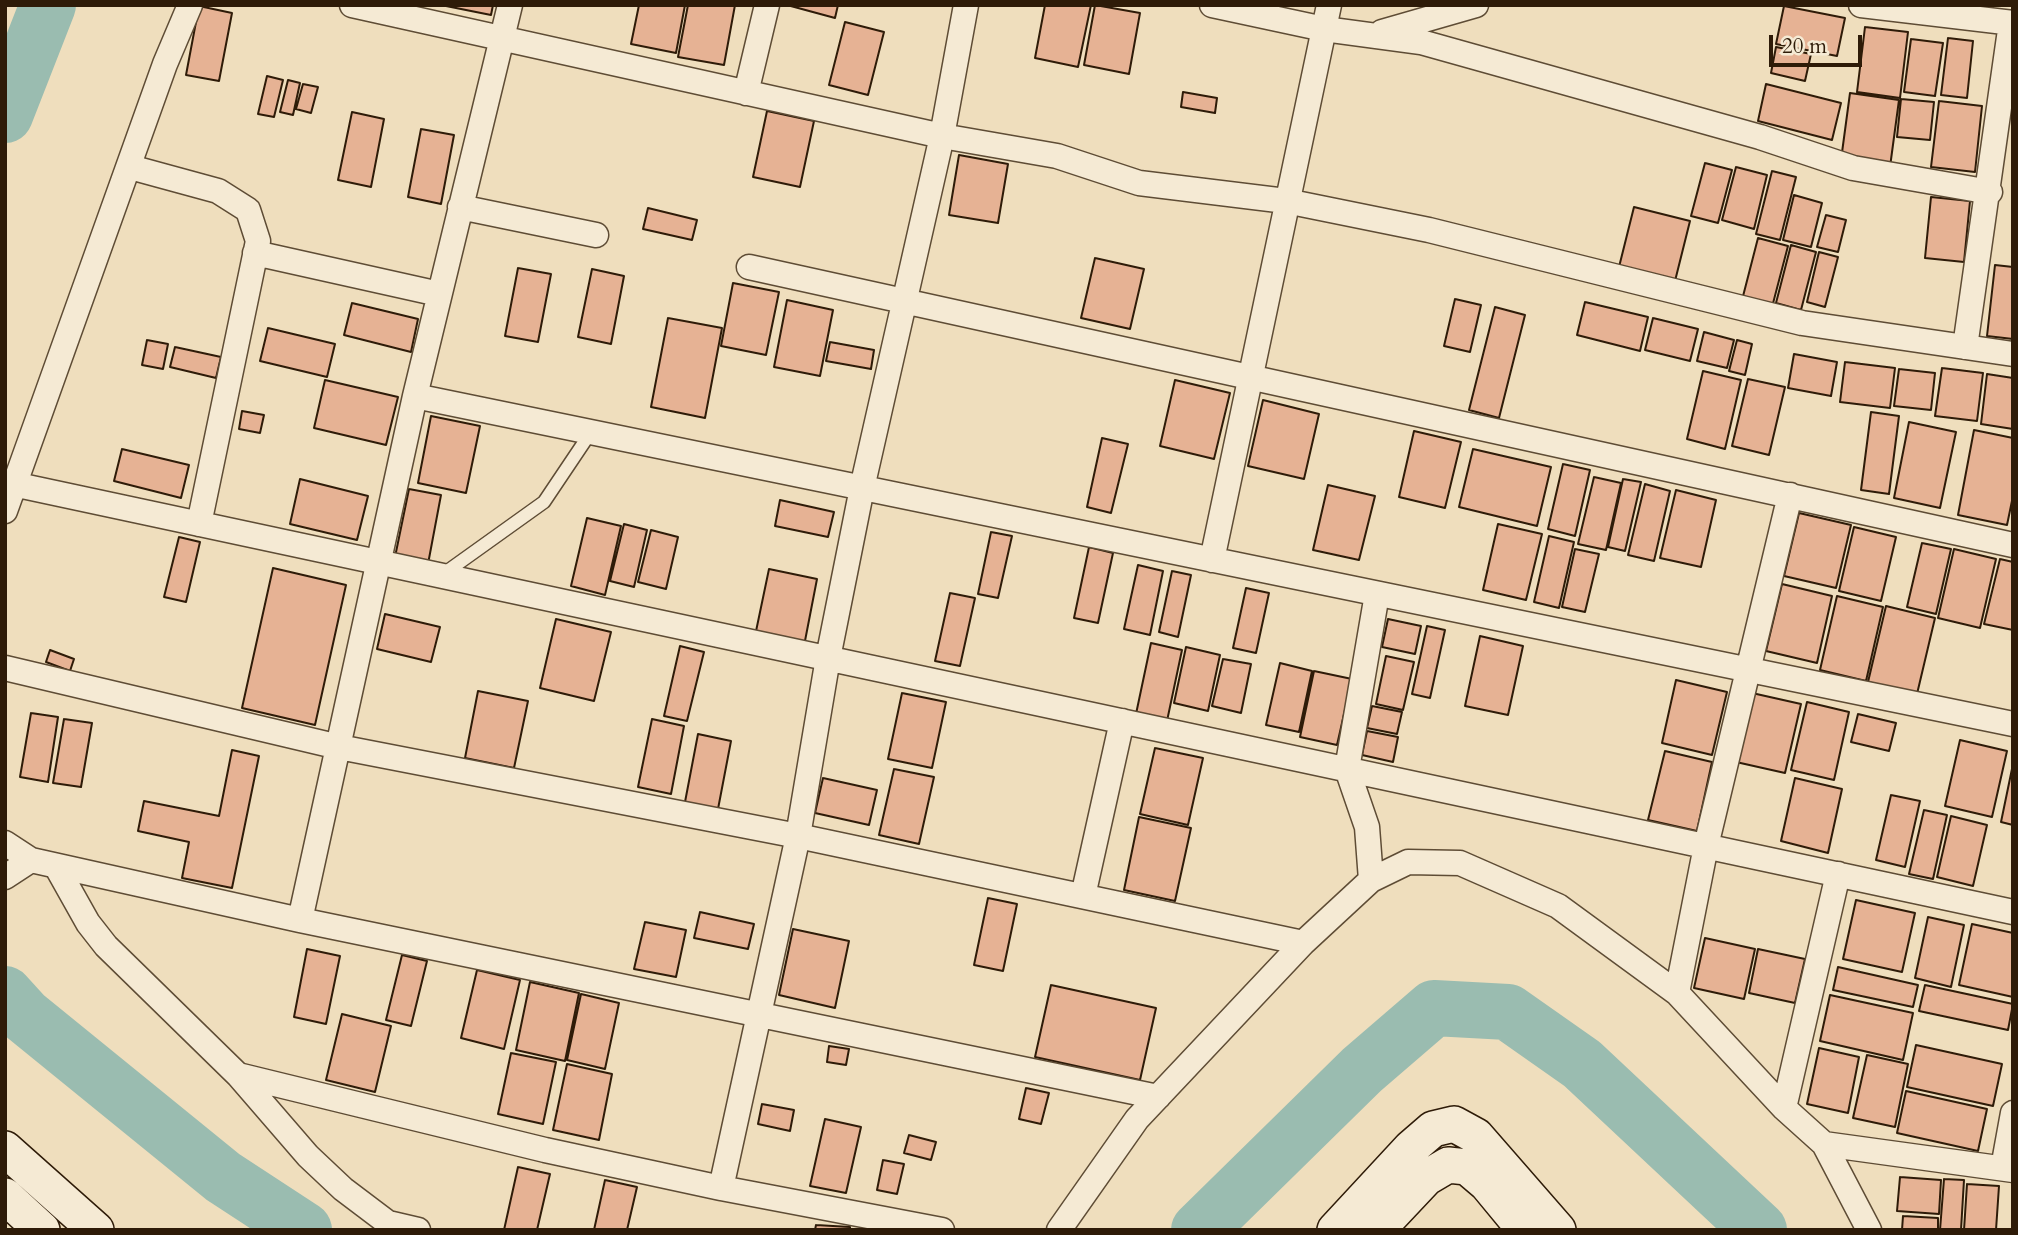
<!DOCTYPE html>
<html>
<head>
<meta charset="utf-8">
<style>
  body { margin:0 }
  #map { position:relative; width:2018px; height:1235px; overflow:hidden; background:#efdebd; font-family:Cardo,serif }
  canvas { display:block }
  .frame { position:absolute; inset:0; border:7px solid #2e1b08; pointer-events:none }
  .scale { position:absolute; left:1769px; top:35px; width:93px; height:32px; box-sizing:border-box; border:4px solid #2e1b08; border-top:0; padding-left:9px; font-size:21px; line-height:24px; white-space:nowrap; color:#2e1b08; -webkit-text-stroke:5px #f5ead4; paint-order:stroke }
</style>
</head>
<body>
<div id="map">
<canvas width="2018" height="1235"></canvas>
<div class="frame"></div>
<div class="scale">20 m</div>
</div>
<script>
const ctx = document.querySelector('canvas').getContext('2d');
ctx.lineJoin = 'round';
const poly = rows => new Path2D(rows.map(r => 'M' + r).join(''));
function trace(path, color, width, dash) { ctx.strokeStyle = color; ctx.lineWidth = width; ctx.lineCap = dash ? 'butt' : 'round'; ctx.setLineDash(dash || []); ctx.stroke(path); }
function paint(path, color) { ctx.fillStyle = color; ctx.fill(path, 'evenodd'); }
trace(poly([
  [5,115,48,5],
  [5,994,25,1016,223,1177,304,1230],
  [1199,1230,1362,1070,1434,1008,1508,1012,1582,1064,1759,1230]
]), '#9abcb0', 56);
const building = poly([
  [441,5,493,5,491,15,441,5],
  [639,5,685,5,676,53,631,44,639,5],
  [688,5,735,5,724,65,678,57,688,5],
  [787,5,838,5,835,18,787,5],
  [1045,5,1091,5,1078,67,1035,58,1045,5],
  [1095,5,1140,13,1129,74,1084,65,1095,5],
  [199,6,232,13,219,81,186,75,199,6],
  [1784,6,1845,18,1837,56,1776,44,1784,6],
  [845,22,884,32,868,95,829,85,845,22],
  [1865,27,1908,32,1900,98,1857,92,1865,27],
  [1948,38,1973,41,1967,98,1941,95,1948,38],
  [1911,39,1943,43,1935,96,1904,92,1911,39],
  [1776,47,1811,54,1805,81,1771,73,1776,47],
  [267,76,283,80,274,117,258,114,267,76],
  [288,80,300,83,293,115,280,112,288,80],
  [303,84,318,87,311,113,296,109,303,84],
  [1766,84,1841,103,1832,140,1758,121,1766,84],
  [1183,92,1217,98,1215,113,1181,107,1183,92],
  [1850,93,1899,100,1890,167,1841,160,1850,93],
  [1901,99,1934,102,1930,140,1897,137,1901,99],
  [1939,101,1982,106,1975,172,1931,167,1939,101],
  [767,111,814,121,800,187,753,177,767,111],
  [352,112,384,119,371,187,338,180,352,112],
  [421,129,454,135,441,204,408,197,421,129],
  [959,155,1008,164,998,223,949,215,959,155],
  [1705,163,1732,170,1718,223,1691,216,1705,163],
  [1736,167,1767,175,1754,229,1722,220,1736,167],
  [1772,171,1796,177,1780,240,1756,234,1772,171],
  [1794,195,1822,203,1811,247,1783,240,1794,195],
  [1931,197,1970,201,1964,262,1925,258,1931,197],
  [1634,207,1690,221,1674,285,1618,271,1634,207],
  [648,208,697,220,692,240,643,229,648,208],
  [1826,215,1846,220,1838,252,1817,247,1826,215],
  [1758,238,1788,246,1771,311,1741,304,1758,238],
  [1791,245,1816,252,1801,310,1776,303,1791,245],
  [1819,252,1838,257,1825,307,1807,302,1819,252],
  [1095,258,1144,269,1130,329,1081,318,1095,258],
  [1995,265,2013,267,2013,339,1987,336,1995,265],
  [518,268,551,274,538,342,505,336,518,268],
  [592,269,624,276,611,344,578,337,592,269],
  [733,283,779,292,766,355,721,346,733,283],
  [1455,299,1481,305,1470,352,1444,346,1455,299],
  [787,300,833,310,820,376,774,367,787,300],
  [1585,302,1648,317,1640,351,1577,335,1585,302],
  [352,303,418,319,411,352,344,335,352,303],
  [1495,307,1525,315,1499,418,1469,410,1495,307],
  [668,318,722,328,705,418,651,407,668,318],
  [1653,318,1698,329,1690,361,1645,350,1653,318],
  [268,328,335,344,327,377,260,361,268,328],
  [1704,332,1734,340,1727,368,1697,361,1704,332],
  [147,340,168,344,163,369,142,365,147,340],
  [1737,340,1752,344,1745,375,1729,371,1737,340],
  [830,342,874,350,871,369,826,361,830,342],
  [175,347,221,357,216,378,170,367,175,347],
  [1794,354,1837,362,1831,396,1788,388,1794,354],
  [1845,362,1895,368,1890,408,1840,402,1845,362],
  [1942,368,1983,373,1977,421,1935,416,1942,368],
  [1899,369,1935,373,1931,410,1894,406,1899,369],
  [1703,371,1741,380,1725,449,1687,439,1703,371],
  [1987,374,2013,378,2013,429,1981,424,1987,374],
  [1748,379,1785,387,1769,455,1732,446,1748,379],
  [325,380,398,397,386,445,314,428,325,380],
  [1175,380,1230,393,1214,459,1160,446,1175,380],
  [1263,400,1319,414,1304,479,1248,466,1263,400],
  [242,411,264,415,260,433,239,429,242,411],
  [1871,412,1899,416,1889,494,1861,490,1871,412],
  [431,416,480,426,466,493,418,483,431,416],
  [1909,422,1956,432,1940,508,1894,498,1909,422],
  [1974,430,2013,438,2013,496,2007,525,1958,515,1974,430],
  [1414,431,1461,442,1445,508,1399,497,1414,431],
  [1102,438,1128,444,1111,513,1087,507,1102,438],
  [122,449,189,465,181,498,114,481,122,449],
  [1473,449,1551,467,1537,526,1459,507,1473,449],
  [1563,464,1590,470,1575,536,1548,529,1563,464],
  [1594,477,1621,483,1606,550,1578,544,1594,477],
  [300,479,368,496,357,540,290,524,300,479],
  [1623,479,1641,482,1625,551,1608,547,1623,479],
  [1645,484,1670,491,1654,561,1628,555,1645,484],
  [1328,485,1375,496,1359,560,1313,550,1328,485],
  [409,489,441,495,428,564,395,557,409,489],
  [1676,490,1716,500,1701,567,1660,558,1676,490],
  [780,500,834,512,828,537,775,526,780,500],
  [1799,513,1851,525,1836,588,1784,576,1799,513],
  [587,518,621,526,605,595,571,586,587,518],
  [624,524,647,530,634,587,610,581,624,524],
  [1498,524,1542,534,1526,600,1483,590,1498,524],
  [1854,527,1896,537,1881,601,1839,591,1854,527],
  [651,530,678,537,666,589,638,582,651,530],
  [991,532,1012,536,998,598,978,594,991,532],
  [1549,536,1574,542,1559,608,1534,602,1549,536],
  [179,537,200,542,186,602,164,597,179,537],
  [1922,543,1951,549,1936,614,1907,607,1922,543],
  [1089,547,1113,553,1098,623,1074,618,1089,547],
  [1575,549,1599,554,1585,612,1562,607,1575,549],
  [1954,549,1996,559,1980,628,1938,618,1954,549],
  [2000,559,2013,562,2013,630,1984,624,2000,559],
  [1138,565,1163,571,1150,635,1124,629,1138,565],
  [273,568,346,585,315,725,242,708,273,568],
  [769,569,817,579,804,646,755,636,769,569],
  [1172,571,1191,575,1178,637,1159,632,1172,571],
  [1782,584,1832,596,1817,663,1766,651,1782,584],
  [1246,588,1269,593,1256,653,1233,648,1246,588],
  [950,593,975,598,960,666,935,661,950,593],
  [1837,596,1883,607,1866,681,1820,670,1837,596],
  [1886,606,1935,618,1917,694,1868,682,1886,606],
  [385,614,440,627,431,662,377,649,385,614],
  [556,619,611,632,594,701,540,688,556,619],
  [1388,619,1421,626,1415,654,1382,647,1388,619],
  [1427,626,1445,630,1430,698,1412,694,1427,626],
  [1480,636,1523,646,1508,715,1465,706,1480,636],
  [1151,643,1182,650,1167,721,1136,714,1151,643],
  [680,646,704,652,687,721,664,716,680,646],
  [1186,647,1220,655,1208,711,1174,703,1186,647],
  [50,650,74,659,70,671,46,662,50,650],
  [1386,656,1414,662,1403,710,1376,704,1386,656],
  [1223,659,1251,664,1241,713,1212,706,1223,659],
  [1280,663,1312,671,1299,732,1266,725,1280,663],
  [1314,671,1352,679,1337,745,1300,737,1314,671],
  [1676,680,1727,692,1712,755,1662,743,1676,680],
  [478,691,528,701,514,768,465,758,478,691],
  [902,693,946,702,932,768,888,759,902,693],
  [1752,693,1801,704,1785,773,1736,762,1752,693],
  [1807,702,1849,712,1834,780,1791,770,1807,702],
  [1372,706,1402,712,1397,734,1367,728,1372,706],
  [31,713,58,717,48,782,20,777,31,713],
  [1858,714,1896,723,1889,751,1851,742,1858,714],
  [64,719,92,723,81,787,53,783,64,719],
  [652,719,684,726,671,794,638,787,652,719],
  [1367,731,1398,737,1393,762,1362,755,1367,731],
  [698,734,731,741,718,809,685,802,698,734],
  [1960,740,2007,751,1992,817,1945,806,1960,740],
  [1155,748,1203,758,1188,825,1140,814,1155,748],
  [232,750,259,756,232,888,182,878,189,842,138,831,144,801,219,816,232,750],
  [1665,751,1712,762,1697,831,1648,820,1665,751],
  [2013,764,2013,825,2001,822,2013,764],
  [894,769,934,777,919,844,879,835,894,769],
  [823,778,877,790,869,825,815,813,823,778],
  [1795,778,1842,789,1828,853,1781,841,1795,778],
  [1891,795,1920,801,1905,867,1876,860,1891,795],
  [1924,810,1947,815,1933,879,1909,874,1924,810],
  [1951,816,1987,825,1973,886,1937,877,1951,816],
  [1139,817,1191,828,1175,901,1124,890,1139,817],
  [988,898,1017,904,1003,971,974,965,988,898],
  [1856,900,1915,913,1902,972,1843,959,1856,900],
  [700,912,754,924,748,949,694,938,700,912],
  [1928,917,1964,925,1951,987,1915,978,1928,917],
  [645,922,686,930,676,977,634,969,645,922],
  [1972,924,2013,933,2013,997,1959,985,1972,924],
  [793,929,849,941,835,1008,779,995,793,929],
  [1705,938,1755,949,1744,999,1694,988,1705,938],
  [307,949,340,956,326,1024,294,1017,307,949],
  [1758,949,1805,959,1795,1003,1749,993,1758,949],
  [402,955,427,961,411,1026,386,1020,402,955],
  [1838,967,1918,985,1913,1007,1833,990,1838,967],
  [477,970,520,980,504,1049,461,1038,477,970],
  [530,982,579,993,565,1061,516,1050,530,982],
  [1051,985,1156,1008,1140,1080,1035,1057,1051,985],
  [1925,985,2013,1004,2008,1030,1919,1011,1925,985],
  [581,994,619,1003,605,1069,567,1060,581,994],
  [1830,995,1913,1013,1903,1060,1820,1041,1830,995],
  [342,1014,391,1026,375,1092,326,1080,342,1014],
  [1916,1045,2002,1064,1993,1106,1907,1087,1916,1045],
  [829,1046,849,1049,846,1065,827,1062,829,1046],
  [1819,1048,1859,1057,1848,1113,1807,1104,1819,1048],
  [511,1053,556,1062,543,1124,498,1114,511,1053],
  [1867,1055,1908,1064,1895,1127,1853,1118,1867,1055],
  [567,1064,612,1074,599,1140,553,1130,567,1064],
  [1026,1088,1049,1093,1041,1124,1019,1119,1026,1088],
  [1906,1091,1987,1109,1978,1151,1897,1133,1906,1091],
  [762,1104,794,1110,790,1131,758,1124,762,1104],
  [825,1119,861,1127,846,1193,810,1186,825,1119],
  [909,1135,936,1142,931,1160,904,1153,909,1135],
  [883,1160,904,1164,897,1194,877,1190,883,1160],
  [518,1167,550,1174,537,1230,504,1230,518,1167],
  [1900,1177,1941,1180,1939,1214,1897,1211,1900,1177],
  [1944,1179,1964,1180,1961,1230,1940,1230,1944,1179],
  [605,1180,637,1187,627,1230,594,1230,605,1180],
  [1967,1184,1999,1186,1996,1230,1964,1230,1967,1184],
  [1903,1216,1938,1218,1938,1230,1902,1230,1903,1216],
  [816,1225,850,1227,850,1230,815,1230,816,1225]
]);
paint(building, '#e6b294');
trace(building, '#2e1b08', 2);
const lane = poly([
  [442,575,544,502,591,432]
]);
const street = poly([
  [352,5,942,136,1057,156,1139,183,1286,201,1429,230,1802,323,2013,354],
  [1212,5,1324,29,1421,42,1760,137,1853,168,1990,192],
  [1861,5,2013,23],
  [1382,32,1476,5],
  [746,93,767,5],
  [130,167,218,191,248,210,258,241,199,524],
  [460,207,596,235],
  [255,253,439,294],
  [749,267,2013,545],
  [1965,347,2011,23],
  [415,396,2013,724],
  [13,484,2013,912],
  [5,511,165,64,190,5],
  [1212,560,1329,5],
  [5,668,339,747,798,836,1303,943],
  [5,843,31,860,300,920,1158,1097],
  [56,866,88,923,106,946,238,1075,545,1150,721,1188,942,1230],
  [5,877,31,860],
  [1371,880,1367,827,1347,769,1377,594],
  [1083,896,1122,721],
  [300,920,415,396,510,5],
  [1677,993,1706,846,1790,495],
  [238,1075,308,1156,343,1189,388,1223,418,1230],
  [1784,1108,1838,874],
  [1824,1144,2013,1170],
  [2003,1168,2013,1113],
  [721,1188,798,836,828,658,862,488,942,136,966,5],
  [1059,1230,1137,1119,1303,943,1371,880,1408,862,1460,863,1558,906,1677,993,1784,1108,1824,1144,1869,1230]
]);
const secondary = poly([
  [5,1149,96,1230],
  [5,1196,42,1230],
  [1335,1230,1411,1148,1433,1129,1454,1124,1476,1136,1558,1230],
  [1377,1230,1426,1178,1448,1165,1467,1167,1487,1184,1525,1230]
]);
trace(lane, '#5e4c35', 15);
trace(street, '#5e4c35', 27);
trace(secondary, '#2e1b08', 38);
trace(lane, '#f5ead4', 12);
trace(street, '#f5ead4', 24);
trace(secondary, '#f5ead4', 35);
</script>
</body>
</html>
